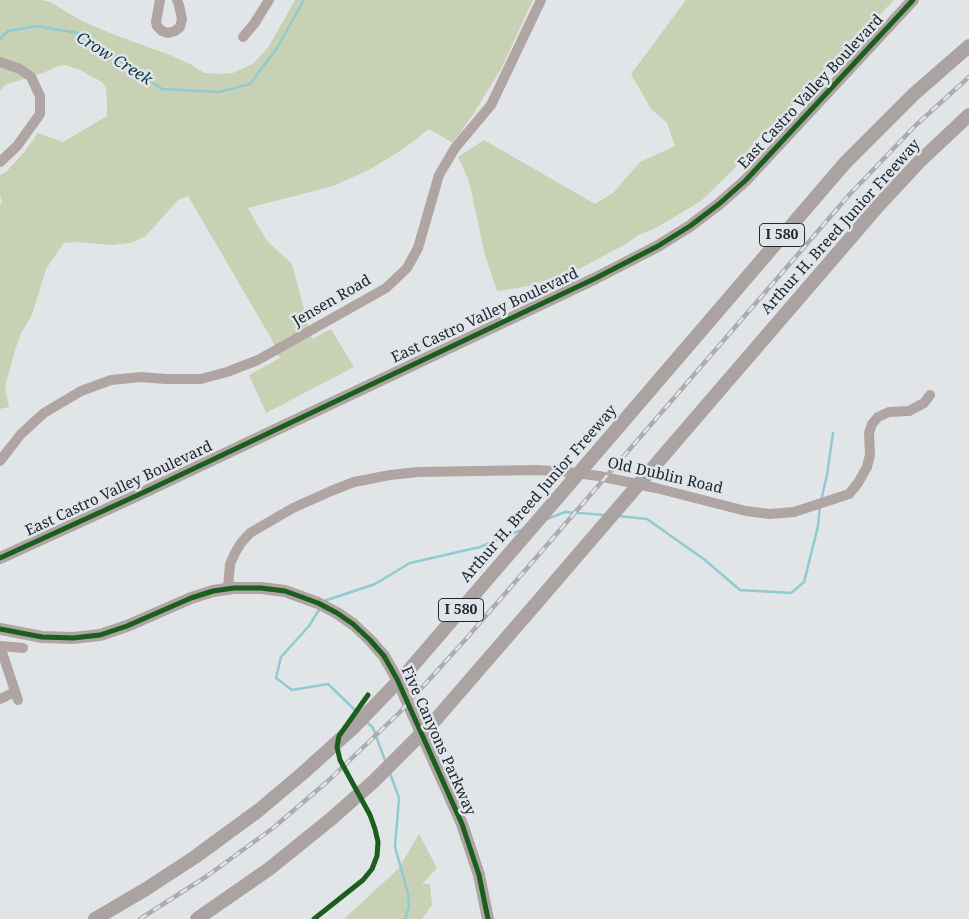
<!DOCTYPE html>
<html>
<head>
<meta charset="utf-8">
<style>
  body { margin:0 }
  canvas { display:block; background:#e2e5e8 }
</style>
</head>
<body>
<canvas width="969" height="919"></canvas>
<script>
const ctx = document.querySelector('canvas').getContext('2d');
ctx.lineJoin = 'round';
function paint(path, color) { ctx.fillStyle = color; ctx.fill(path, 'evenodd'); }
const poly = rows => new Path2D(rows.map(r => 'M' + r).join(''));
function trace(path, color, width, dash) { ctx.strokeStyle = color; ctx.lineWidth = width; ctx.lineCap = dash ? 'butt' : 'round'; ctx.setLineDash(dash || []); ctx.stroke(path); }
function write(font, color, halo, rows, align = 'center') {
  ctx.font = font + ' "Noto Serif",serif'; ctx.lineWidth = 5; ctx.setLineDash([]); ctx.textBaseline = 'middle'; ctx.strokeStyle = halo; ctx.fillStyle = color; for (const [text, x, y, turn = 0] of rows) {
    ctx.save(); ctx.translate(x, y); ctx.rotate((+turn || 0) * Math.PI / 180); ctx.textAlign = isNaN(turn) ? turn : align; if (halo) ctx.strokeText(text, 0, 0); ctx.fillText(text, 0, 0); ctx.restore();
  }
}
paint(poly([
  [0,0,42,0,50,2,82,21,115,35,170,55,190,64,205,73,219,74,233,73,254,63,269,46,295,0,533,0,501,69,474,113,453,143,429,129,402,150,367,171,333,186,248,208,267,241,292,264,312,339,331,329,354,367,266,413,249,375,280,358,271,338,188,196,178,200,146,236,131,243,111,245,78,242,64,243,46,269,32,315,21,333,15,350,5,387,9,407,0,409,0,204,2,202,0,196,0,175,7,171,25,151,38,133,63,142,107,116,107,104,106,88,102,82,80,70,66,65,58,66,43,73,5,85,0,91],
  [686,0,894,0,794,104,757,139,735,168,701,201,654,229,638,235,628,243,579,269,529,286,497,291,485,255,469,181,458,157,484,140,595,204,613,193,640,162,675,146,667,123,651,109,631,74],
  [419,834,437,868,422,884,430,884,432,905,422,919,344,919,399,868]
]), '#c8d1b3');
trace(poly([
  [0,39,8,31,36,26,78,33,162,89,219,92,250,84,277,48,304,0],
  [821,501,827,475,833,433],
  [618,516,647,519,705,560,740,590,791,593,804,582,818,526,820,506],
  [547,519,565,512,605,515],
  [324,601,375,584,410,563,480,547,521,530],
  [320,608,309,626,281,657,276,678,292,690,328,684,359,714],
  [366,721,373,728,386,763],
  [390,773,399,798,395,847,408,893,409,907,405,919]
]), '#8fcbd0', 2.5);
trace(poly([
  [160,0,156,22,157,26,162,31,168,33,175,31,180,27,182,19,179,5,177,0],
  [243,37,254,24,269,0],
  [0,62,20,69,31,77,40,96,40,114,17,146,0,162],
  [0,461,21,434,44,413,81,391,111,380,141,377,166,379,201,379,227,372,258,360,386,288,407,268,418,248,439,175,455,148,491,105,541,0],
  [228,588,230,564,235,553,241,543,250,533,293,508,331,491,354,482,390,475,418,472,537,470,568,472,599,476,656,488,746,511,770,514,794,512,849,494,858,483,867,467,870,455,869,433,872,424,878,417,889,412,909,411,924,403,930,395],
  [0,646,18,700],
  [0,646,23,648],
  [0,699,15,692]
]), '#b0a5a2', 10);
trace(poly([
  [0,558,138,495,596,278,658,246,690,226,719,204,746,180,913,0],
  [0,629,42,637,73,638,100,635,127,626,191,598,213,591,234,588,261,588,285,591,318,603,337,613,353,624,370,640,384,656,397,679,462,824,479,875,488,919]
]), '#afa6a3', 12);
trace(poly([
  [609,438,845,163,914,94,969,46],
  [669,449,879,205,920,161,969,115],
  [437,718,534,606],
  [95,919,146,889,195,857,259,810,303,773],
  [197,919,269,869,331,819]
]), '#aba3a1', 14);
const rail = poly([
  [140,919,207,876,273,828,328,781,399,713,465,640,850,194,916,125,969,77]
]);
trace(rail, '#afabaa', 4.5);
trace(rail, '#dfe5eb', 2.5, [8]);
trace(poly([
  [534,606,669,449],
  [303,773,355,726,409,670,609,438],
  [331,819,374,781,437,718]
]), '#aba3a1', 14);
trace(poly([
  [0,558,138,495,596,278,658,246,690,226,719,204,746,180,913,0],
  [0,629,42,637,73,638,100,635,127,626,191,598,213,591,234,588,261,588,285,591,318,603,337,613,353,624,370,640,384,656,397,679,462,824,479,875,488,919],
  [314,919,363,880,372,869,377,856,378,842,375,829,370,815,340,760,337,747,339,736,368,695]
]), '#1b5e20', 5);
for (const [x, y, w] of [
  [782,235,45],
  [461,610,45]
]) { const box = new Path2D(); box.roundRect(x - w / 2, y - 11.5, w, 23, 4); ctx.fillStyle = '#dfe5eb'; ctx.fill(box); trace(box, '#242628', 1); }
write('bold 14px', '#242628', null, [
  ["I 580",782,235],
  ["I 580",461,610]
]);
write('15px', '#242628', '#dfe5eb', [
  ["East Castro Valley Boulevard",811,92,-47],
  ["Arthur H. Breed Junior Freeway",841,227,-48],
  ["Jensen Road",332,301,-30],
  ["East Castro Valley Boulevard",485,316,-25],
  ["Old Dublin Road",665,476,13],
  ["East Castro Valley Boulevard",119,489,-25],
  ["Arthur H. Breed Junior Freeway",539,494,-49],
  ["Five Canyons Parkway",438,741,66]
]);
write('italic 16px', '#123b3e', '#dfe5eb', [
  ["Crow Creek",114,59,32]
]);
</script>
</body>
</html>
